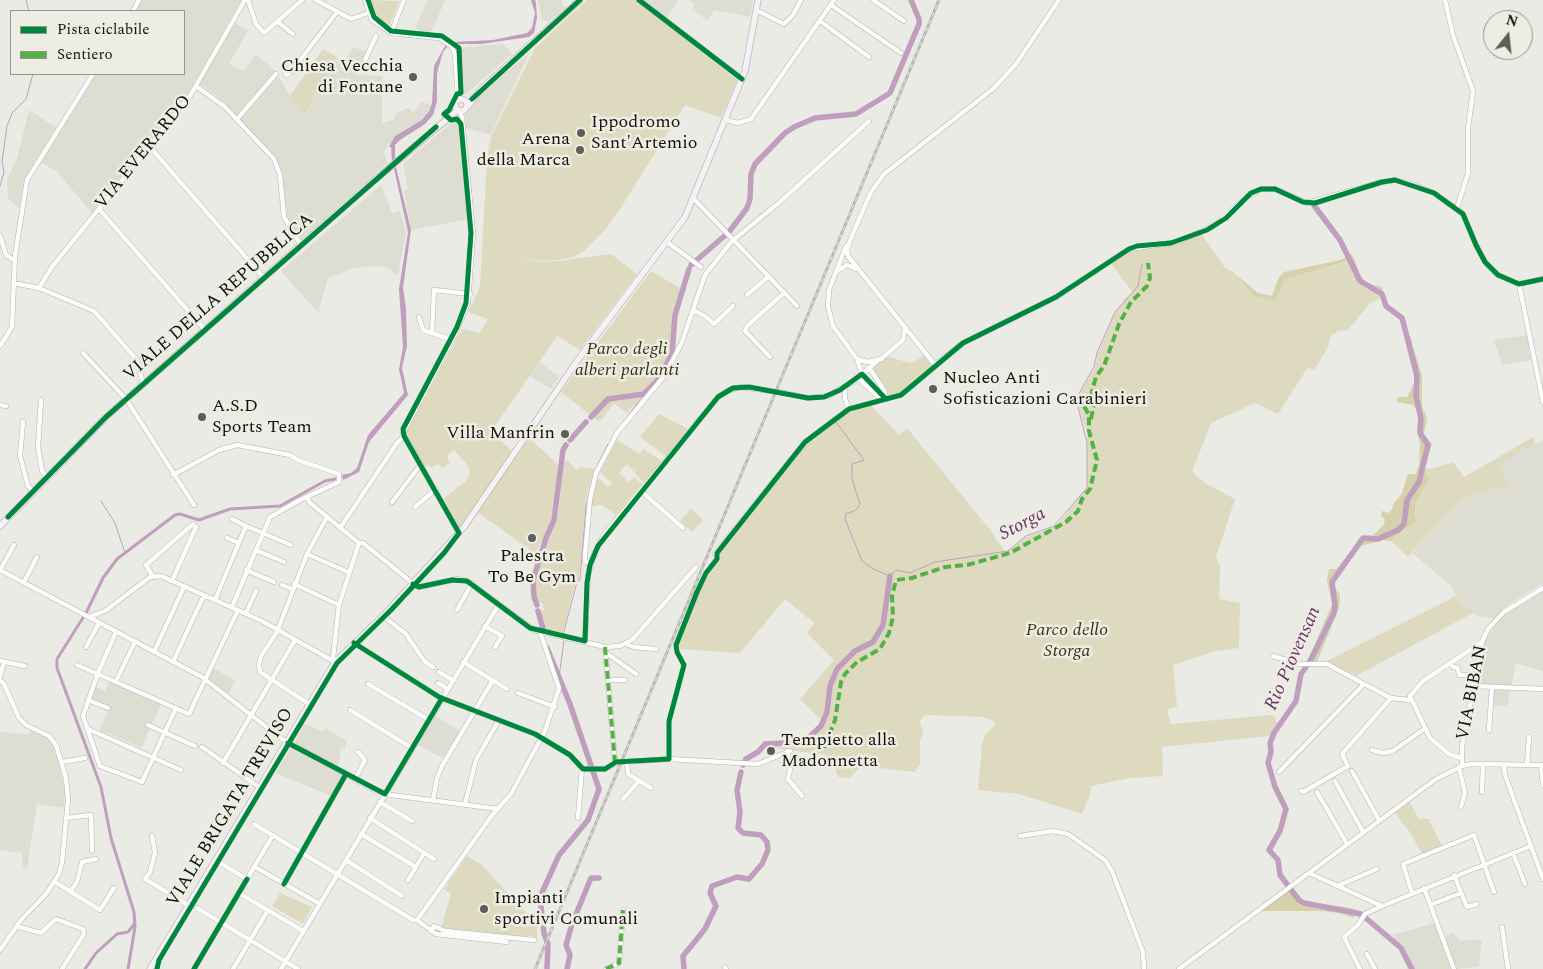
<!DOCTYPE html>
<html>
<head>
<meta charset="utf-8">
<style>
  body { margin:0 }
  #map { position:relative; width:1543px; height:969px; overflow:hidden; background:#ebebe6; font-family:Spectral,serif }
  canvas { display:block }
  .legend { position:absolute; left:10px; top:10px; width:175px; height:65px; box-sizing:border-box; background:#eeede3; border:1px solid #96958e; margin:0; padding:6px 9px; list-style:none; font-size:15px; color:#11110e }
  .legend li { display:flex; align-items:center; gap:10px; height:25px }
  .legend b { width:25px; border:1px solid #96958e }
  .north { position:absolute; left:1483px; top:10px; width:50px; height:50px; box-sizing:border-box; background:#eeede3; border:1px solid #96958e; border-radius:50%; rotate:16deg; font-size:14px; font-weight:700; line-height:20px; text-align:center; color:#11110e }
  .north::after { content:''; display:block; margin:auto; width:18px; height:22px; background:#5d5d5a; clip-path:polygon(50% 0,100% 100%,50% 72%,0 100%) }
</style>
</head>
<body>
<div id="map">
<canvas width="1543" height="969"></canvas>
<ul class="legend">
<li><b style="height:6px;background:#00873e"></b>Pista ciclabile</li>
<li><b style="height:6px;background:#54b144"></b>Sentiero</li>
</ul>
<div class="north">N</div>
</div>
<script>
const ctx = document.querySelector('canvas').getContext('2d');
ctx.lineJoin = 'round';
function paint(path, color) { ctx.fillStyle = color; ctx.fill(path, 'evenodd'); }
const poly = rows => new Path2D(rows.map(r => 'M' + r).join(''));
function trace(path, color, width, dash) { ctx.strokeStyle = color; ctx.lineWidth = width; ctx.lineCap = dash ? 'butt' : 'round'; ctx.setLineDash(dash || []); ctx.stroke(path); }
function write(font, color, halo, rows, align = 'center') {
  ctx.font = font + ' Spectral,serif'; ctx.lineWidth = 5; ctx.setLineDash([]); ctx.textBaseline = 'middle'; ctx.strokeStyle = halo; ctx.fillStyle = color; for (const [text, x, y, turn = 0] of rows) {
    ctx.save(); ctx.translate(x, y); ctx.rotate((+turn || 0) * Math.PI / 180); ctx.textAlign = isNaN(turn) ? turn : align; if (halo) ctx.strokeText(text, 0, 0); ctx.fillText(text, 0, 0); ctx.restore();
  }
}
paint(poly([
  [141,0,241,0,188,95,92,213,57,172,36,159,23,186,19,208,8,198,7,180,17,158,29,110,60,130,96,74,184,74,184,11,135,11],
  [427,0,445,0,431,33,418,32,419,30,415,29],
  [538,0,561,0,565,8,548,22,542,20],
  [641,0,678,0,666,19],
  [688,0,753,0,750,17,714,10,708,21,692,9,694,4],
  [235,23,248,31,229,64,244,71,256,54,275,71,304,118,337,58,345,60,353,47,367,52,355,75,382,76,382,123,395,119,396,113,408,108,413,113,422,101,431,106,422,120,398,134,384,151,387,163,300,240,287,218,282,172,277,160,224,102,199,83],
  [503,44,512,54,466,94,462,93,458,55,460,48],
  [529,53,491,135,466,128,465,114,477,97],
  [455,120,460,124,469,219,411,230,404,191,408,189,403,164],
  [381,185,392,213,400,211,406,232,398,276,387,267,377,266,354,268,328,278,318,313,281,271],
  [1527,335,1531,360,1502,365,1494,340],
  [540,362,559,377,551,389,530,376],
  [1543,440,1543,583,1513,601,1500,612,1497,619,1477,616,1461,605,1451,586,1412,553,1450,509,1462,499,1472,494,1510,486,1500,462],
  [1543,589,1543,671,1516,663,1507,707,1488,704,1491,685,1474,688,1480,655,1487,636,1503,616,1516,605],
  [213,668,235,680,229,694,208,678],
  [110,680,162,703,151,725,162,734,150,728,142,748,105,732,99,732,109,707,91,698,94,686,105,691],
  [434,715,460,731,444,759,416,744],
  [304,723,322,731,325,728,347,741,344,751,343,747,341,748,338,767,294,744],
  [32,730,35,733,47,736,56,750,65,793,64,808,37,804,27,869,23,867,22,853,0,850,0,732,29,734],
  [291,747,343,775,331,796,276,773],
  [1435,923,1451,969,1414,969,1406,951,1391,935],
  [1453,932,1460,941,1482,939,1479,967,1456,969,1445,937]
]), '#deddd2');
paint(poly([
  [370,0,399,1,389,27,376,17],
  [587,0,636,0,737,80,721,118,685,105,622,206,606,229,583,252,573,257,558,260,539,261,517,256,539,262,558,261,611,254,637,274,580,350,557,336,491,432,512,451,461,526,458,527,444,498,466,481,470,473,468,465,454,450,448,455,447,458,450,462,443,469,438,464,431,468,428,465,425,467,406,433,462,329,480,333,488,319,468,312,480,287,487,157,491,137,535,48],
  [323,49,337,57,304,117,290,96],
  [1201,233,1225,268,1235,274,1255,295,1276,301,1281,283,1286,278,1350,261,1361,282,1383,297,1369,304,1348,330,1338,331,1331,336,1329,345,1314,371,1308,367,1278,414,1255,403,1211,423,1192,472,1206,484,1235,499,1216,557,1220,566,1219,599,1240,603,1239,648,1216,651,1173,665,1177,707,1167,709,1171,724,1271,715,1275,717,1278,726,1269,736,1162,747,1163,776,1130,778,1091,786,1089,798,1082,814,1019,794,978,790,982,745,985,735,995,725,995,722,983,717,925,715,920,721,923,734,920,741,920,765,915,772,862,766,849,778,838,777,831,757,820,754,785,750,771,746,800,745,808,743,821,729,827,717,828,714,824,714,821,720,800,699,834,660,807,633,814,623,785,599,740,653,680,649,677,646,702,584,718,561,721,551,800,450,847,413,870,404,899,435,907,428,995,536,994,537,1006,552,1024,538,1053,527,1060,522,1088,485,1087,433,1077,402,1081,391,1095,368,1098,354,1115,313,1125,299,1133,293,1110,262,1132,248,1155,246],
  [651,271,680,288,674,318,670,356,655,381,627,413,614,403,602,419,598,421,561,392],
  [924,354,933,367,900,394,887,396,872,369,886,356,910,363,919,359],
  [659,414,688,429,666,456,640,437],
  [1533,437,1535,444,1500,463,1510,486,1472,494,1462,499,1450,509,1408,557,1391,541,1403,532,1416,515,1416,501,1429,480,1424,468,1431,469,1453,462,1464,477],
  [529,438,561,467,550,526,535,553,477,512],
  [617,440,640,454,643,449,662,461,644,483,627,464,619,473,629,482,634,477,642,484,616,515,601,505,590,506,597,477,608,487,612,483,600,472],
  [567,460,577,470,580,467,594,469,586,498,579,580,576,580,562,635,543,629,541,611,544,609,542,602,537,602,534,585,545,542,558,516,564,463],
  [691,509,703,520,692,532,680,521],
  [1456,596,1461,605,1473,613,1356,676,1325,662],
  [1409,801,1419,819,1429,819,1442,846,1423,855,1409,831,1394,812],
  [467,856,482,865,537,925,537,939,530,935,525,938,441,928,451,894,444,889],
  [280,893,312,907,303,924,272,906]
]), '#dddac0');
paint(poly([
  [1352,254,1361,276,1367,283,1382,287,1384,294,1363,281,1351,260,1285,279,1275,301,1255,296,1235,274,1229,273,1231,271,1235,274,1258,293,1272,296,1279,277,1284,272,1340,260],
  [1407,335,1410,336,1422,376,1422,406,1427,418,1424,434,1432,444,1424,468,1429,480,1416,501,1415,521,1391,541,1383,540,1361,546,1336,580,1334,588,1340,594,1339,608,1317,662,1307,663,1332,604,1327,580,1329,569,1336,569,1360,540,1368,535,1372,536,1383,526,1385,520,1381,516,1382,511,1389,513,1392,509,1393,504,1401,495,1408,474,1416,474,1419,465,1420,444,1417,431,1418,413,1413,405,1397,402,1398,397,1407,397,1415,381,1405,340],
  [1291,888,1304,901,1351,908,1362,912,1403,946,1414,969,1408,969,1399,950,1370,924,1355,915,1353,918,1339,913,1321,911,1261,911]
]), '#d6d1aa');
paint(poly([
  [531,0,535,0,536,3,537,18,534,33,529,37,481,44,454,44,452,42,493,40,527,33,532,28,535,13],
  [446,44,448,46,443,52,437,73,437,101,433,115,425,124,400,140,395,145,395,158,392,161,391,147,389,147,395,136,422,120,429,111,432,103,434,66],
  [396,167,411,230,403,288,406,308,407,346,402,368,408,395,369,442,359,472,343,480,342,475,351,473,357,468,368,435,404,393,399,369,403,347,399,289,408,232,394,169]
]), '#c09ebd');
trace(poly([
  [26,0,29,11],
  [0,186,4,172,2,162,7,126,12,113,26,99,33,74],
  [836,422,864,460,852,464,852,479,860,504,856,510,846,514,845,519,862,561,873,569,890,576,896,570,910,573,935,562,1008,551,1026,536,1054,526,1087,488,1087,443,1076,399,1094,367,1097,353,1115,312,1138,286,1142,264],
  [613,436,644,394],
  [595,470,608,444],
  [101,501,115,523,125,553],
  [563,635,577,582,580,580,586,506,593,476],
  [559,677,564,641]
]), '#c09ebd', 1);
trace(poly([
  [85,969,96,953,117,934,128,932,135,923],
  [128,969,135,927,134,912,111,838,101,787,57,668,57,659,86,613,103,578,117,559,175,515,180,514,199,520,230,509,280,506,325,481,340,478]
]), '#c09ebd', 3);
trace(poly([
  [1313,204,1340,240,1360,281,1382,294,1386,306,1402,318,1417,375,1416,396,1421,419,1420,433,1428,445,1419,482,1407,500,1404,524,1398,530,1378,539,1363,538,1332,582,1335,606,1334,613,1309,663,1301,674,1296,701,1274,733,1270,743,1271,752,1268,763,1275,787,1286,809,1280,831,1269,850,1278,860,1280,875,1299,900,1304,903,1361,914,1401,948,1412,969],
  [691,265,729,232,747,208,750,199,751,174,755,164,785,133,794,127,815,118,856,114,890,93,919,24,919,19,911,0],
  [591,417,608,399,644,394,657,381,672,354,675,315,689,269],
  [570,440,586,422],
  [537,605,534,597,533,580,546,538,554,520,563,450,566,445],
  [538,611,543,629],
  [743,765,746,759,758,752,765,744,804,742,821,726,827,712,830,686,837,669,855,651,873,642,883,625,890,576],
  [547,969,548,944,544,933,540,897,559,855,588,820,599,789,570,704,547,648],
  [567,969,570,955,566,945,572,924,591,878,599,878],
  [684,969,683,956,705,929,716,906,710,893,712,886,737,877,749,879,762,864,768,850,767,842,761,835,743,833,738,828,740,812,737,790,741,772]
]), '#c09ebd', 5.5);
const minor = poly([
  [248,0,256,24,264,33,302,0],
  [316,0,351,19,368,13],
  [365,0,372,20,391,33,439,38,451,46,455,54,458,99],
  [639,0,742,79],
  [873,0,904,21],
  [1059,0,1016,64,994,88,884,174,871,192,851,238,847,250,848,256,935,365,963,343,1056,297,1129,249,1177,242,1214,226,1248,196,1261,189,1275,189,1307,203,1382,182,1395,180,1408,183,1434,193,1463,214,1476,245,1485,262,1498,275,1519,284,1543,279],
  [1445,0,1453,35,1473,91,1468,128,1468,173,1457,208],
  [831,5,901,53],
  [756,10,784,24,793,15,801,0],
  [133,11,139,0],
  [820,21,869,57],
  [278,22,293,34],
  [391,33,404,0],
  [365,60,376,36],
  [286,75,291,72,337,12],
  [196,86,225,107,274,159,280,175,284,217,301,245],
  [237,119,276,74],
  [726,120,738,123,751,119,834,0],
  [150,147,264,278],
  [694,199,797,306],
  [99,209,205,330],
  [0,236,6,255,15,261],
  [667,242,701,267],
  [846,246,829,290,828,307,833,326,857,359,862,374],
  [837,271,847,265,856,269],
  [13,283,39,288,94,311,137,360,143,384],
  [1519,284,1543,402],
  [39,288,52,267,190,96,245,0],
  [747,295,769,276],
  [693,310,705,316,714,324,733,306],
  [419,317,423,330,452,340],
  [432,333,434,290,470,294],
  [0,346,12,327,15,256,27,180,93,74],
  [83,353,126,399,194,505],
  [770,357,745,331,747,326,784,293],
  [857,359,867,362,881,359,903,340,905,328],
  [858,378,877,396,886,399,884,390,870,369],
  [779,392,808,398,828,396,853,382,877,361],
  [41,400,38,447,42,471,46,477],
  [0,405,6,406],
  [23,422,20,456,28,486,33,491],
  [173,475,219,450,237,445,290,455,298,460,339,474,339,482,300,500,270,517,232,607],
  [641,491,683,528],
  [308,498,309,502,359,543,339,605,333,658,335,662],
  [392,502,421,464],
  [415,507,436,489],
  [232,519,246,526],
  [340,528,397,443,404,436],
  [459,533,403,433,455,334,468,303,473,233,462,118,460,111],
  [227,538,239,543],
  [359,543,363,543,415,585,419,587,458,579,467,581,534,630,605,647,620,646,632,640,696,567],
  [256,550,284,562],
  [307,554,348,572],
  [715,554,805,442,849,409,845,399,845,387],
  [590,565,585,561,585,555,590,499,596,473,617,433,665,375,682,342,705,275,731,242,780,202,869,121],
  [0,570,202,677,282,739,375,790,391,795,498,809],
  [0,570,14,545],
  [246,570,274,582],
  [153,577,146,565,193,524],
  [172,581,196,527],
  [24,582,37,557],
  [294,584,339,605],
  [282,585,292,589],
  [215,600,246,526,291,545],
  [457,610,472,583],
  [246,613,256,591],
  [91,616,105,611,150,577,161,576,262,621,335,662],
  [383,616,406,634,425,662,433,667],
  [485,626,502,636,495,647],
  [116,632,98,673,83,716,100,766,142,782,176,708],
  [585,641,588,575,594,554,604,535,718,397,727,391,740,387,771,391],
  [354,643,439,697,535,734,570,755,583,769,605,769,618,762],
  [626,644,634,647,656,649],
  [86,647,99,623],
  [605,647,615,762],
  [154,652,184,587],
  [605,652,636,674],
  [1273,656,1299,664,1327,664,1364,684],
  [0,661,25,666],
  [173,662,204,595],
  [463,662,507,689],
  [1450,663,1453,667,1458,668,1459,675,1476,675],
  [77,665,189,714,238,610],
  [439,672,452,680],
  [0,676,4,662],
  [0,680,4,684,19,718,26,725,49,736,56,745,66,778,68,800,62,862,59,874,46,894,21,920,0,950],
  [608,680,625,680],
  [116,681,135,642],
  [438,683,448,689],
  [368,684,429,720],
  [1474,686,1543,689],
  [518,693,555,707],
  [88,700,108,708],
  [309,704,260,672,259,665,261,656,277,632,307,554,327,517],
  [350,710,412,748],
  [148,725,195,746],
  [88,729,181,770],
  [1489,730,1492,687],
  [202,747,259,787],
  [1372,750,1383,753,1393,751,1424,729],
  [787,751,791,765,788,779,802,796],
  [1461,758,1449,754,1430,738,1410,696,1423,681,1482,642],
  [62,762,85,758],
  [623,762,669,759,758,764,790,751],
  [627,762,628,774,651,788],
  [223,763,295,640],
  [1527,765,1529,737],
  [1541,765,1543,785],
  [1462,766,1462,747,1482,642,1488,629,1504,612,1543,588],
  [1504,766,1505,775,1543,879],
  [1459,767,1465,793,1461,807],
  [1352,771,1379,820],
  [1279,772,1364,684,1391,698,1410,700],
  [355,779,365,760,358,752],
  [1335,781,1363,832],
  [1301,791,1303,792,1348,766,1342,754,1391,698],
  [1317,792,1347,844],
  [1482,792,1483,764],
  [623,799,639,781],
  [433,800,437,778,442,766,493,680],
  [380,802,412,821],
  [465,804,476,760,499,720],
  [66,818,91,815,92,851],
  [370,818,434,859],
  [578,818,582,768],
  [254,824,413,920,417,920,493,814,511,794,545,731,559,688,540,632],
  [361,834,416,867,424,853],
  [152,836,155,853,150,872,145,879,188,905],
  [1020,836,1053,831,1068,834,1105,860,1112,871,1143,952,1144,969],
  [1513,853,1525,884],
  [215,860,247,879],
  [346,860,402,896],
  [255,867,320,904],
  [1309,873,1382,906,1531,846],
  [1454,875,1467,907,1477,904],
  [408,880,416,867],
  [55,882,100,910,114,888],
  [284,884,346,774],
  [1337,886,1377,869],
  [1424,888,1454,969],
  [70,892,77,882,82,862,96,859],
  [239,893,303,931],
  [1412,893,1403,864,1474,835,1494,892],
  [1430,905,1461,893],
  [197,908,298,969],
  [417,920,436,934,507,942],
  [16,926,41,933,56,919,83,929,84,934,62,969],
  [1502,927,1508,969],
  [431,931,434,926,445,931,534,940],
  [1367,954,1375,969],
  [725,967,726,969],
  [194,969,273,835],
  [233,969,268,910],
  [281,969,499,604],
  [606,969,619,963,623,910],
  [1179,969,1436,779,1462,766,1472,764,1543,765],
  [1360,969,1344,937,1357,926,1365,914,1382,906]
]);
const major = poly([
  '455 105a6 6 0 1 1 12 0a6 6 0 1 1-12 0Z',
  [468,106,480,90,580,0],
  [0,526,106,417,364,189,458,110],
  [150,969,335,662,383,616,464,527,577,361,685,217,745,71,758,0]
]);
trace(minor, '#b3b3af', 5.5);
trace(major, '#beb5bb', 7);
trace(minor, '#fcfcfb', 4.5);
trace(major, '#f6f1f5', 5.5);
const rail = poly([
  [535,969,939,0]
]);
trace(rail, '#b9b9b7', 3);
trace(rail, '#eeede3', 1, [4]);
trace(poly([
  [1091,419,1097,389],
  [605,647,615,762],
  [819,746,831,746,828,738,835,720,841,682,845,674,857,662,880,649,889,633,893,617,892,596,896,580,912,578,945,567,967,565,1010,553,1066,522,1078,511,1082,499,1090,489,1097,460,1089,431,1089,415,1081,401,1091,395,1096,377,1104,366,1119,324,1131,302,1147,286,1150,278,1148,263],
  [606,969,619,963,623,910]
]), '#54b144', 4, [8, 4]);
trace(poly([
  [368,0,374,17,391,31,442,36,459,48,461,93,457,94,449,110,444,114,451,120,457,119,461,124,471,233,466,303,457,327,403,429,404,436,459,533],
  [639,0,742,79],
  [472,99,580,0],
  [8,517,106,417,436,127],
  [413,584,419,587,452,580,467,581,530,628,585,641,587,583,590,565,598,546,718,397,733,388,749,387,808,398,824,397,840,390,862,374,886,399],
  [354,643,439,697,535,734,570,755,583,769,605,769,616,762,669,759,669,721,684,665,677,652,676,645,697,592,706,573,717,559,717,553,805,442,849,409,901,395,963,343,1056,297,1129,249,1137,246,1171,243,1207,230,1226,218,1251,193,1261,189,1275,189,1303,202,1315,203,1382,182,1395,180,1434,193,1463,214,1476,245,1485,262,1498,275,1519,284,1543,279],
  [288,743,385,794,442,698],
  [284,884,346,774],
  [157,969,159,960,337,663,391,610,444,553,459,533],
  [194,969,247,879]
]), '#00873e', 5);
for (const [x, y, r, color] of [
  [413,77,5,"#5d5d5a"],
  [581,133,5,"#5d5d5a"],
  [580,150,5,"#5d5d5a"],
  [933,389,5,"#5d5d5a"],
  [202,417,5,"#5d5d5a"],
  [565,434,5,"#5d5d5a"],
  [532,538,5,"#5d5d5a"],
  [771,751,5,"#5d5d5a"],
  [484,909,5,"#5d5d5a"]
]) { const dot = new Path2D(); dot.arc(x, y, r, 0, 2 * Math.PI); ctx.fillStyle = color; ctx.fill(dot); trace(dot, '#eeede3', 2); }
write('18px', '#11110e', '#eeede3', [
  ["Chiesa Vecchia",403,67,"right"],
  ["di Fontane",403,88,"right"],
  ["Ippodromo",591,123],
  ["Sant'Artemio",591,144],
  ["Arena",570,140,"right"],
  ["della Marca",570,161,"right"],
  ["Nucleo Anti",943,379],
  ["Sofisticazioni Carabinieri",943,400],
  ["A.S.D",212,407],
  ["Sports Team",212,428],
  ["Villa Manfrin",555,434,"right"],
  ["Palestra",532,557,"center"],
  ["To Be Gym",532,578,"center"],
  ["Tempietto alla",781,741],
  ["Madonnetta",781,762],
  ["Impianti",494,899],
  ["sportivi Comunali",494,920]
], 'left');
write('18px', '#11110e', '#eeede3', [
  ["VIA EVERARDO",144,153,-51],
  ["VIALE DELLA REPUBBLICA",219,298,-41],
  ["VIA BIBAN",1473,693,-79],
  ["VIALE BRIGATA TREVISO",231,808,-59]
]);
write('italic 18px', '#383415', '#eeede3', [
  ["Parco degli",627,350],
  ["alberi parlanti",627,371],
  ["Parco dello",1067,631],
  ["Storga",1067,652]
]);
write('italic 19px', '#6a2e6a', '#eeede3', [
  ["Storga",1023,525,-28],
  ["Rio Piovensan",1294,659,-66]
]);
</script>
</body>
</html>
